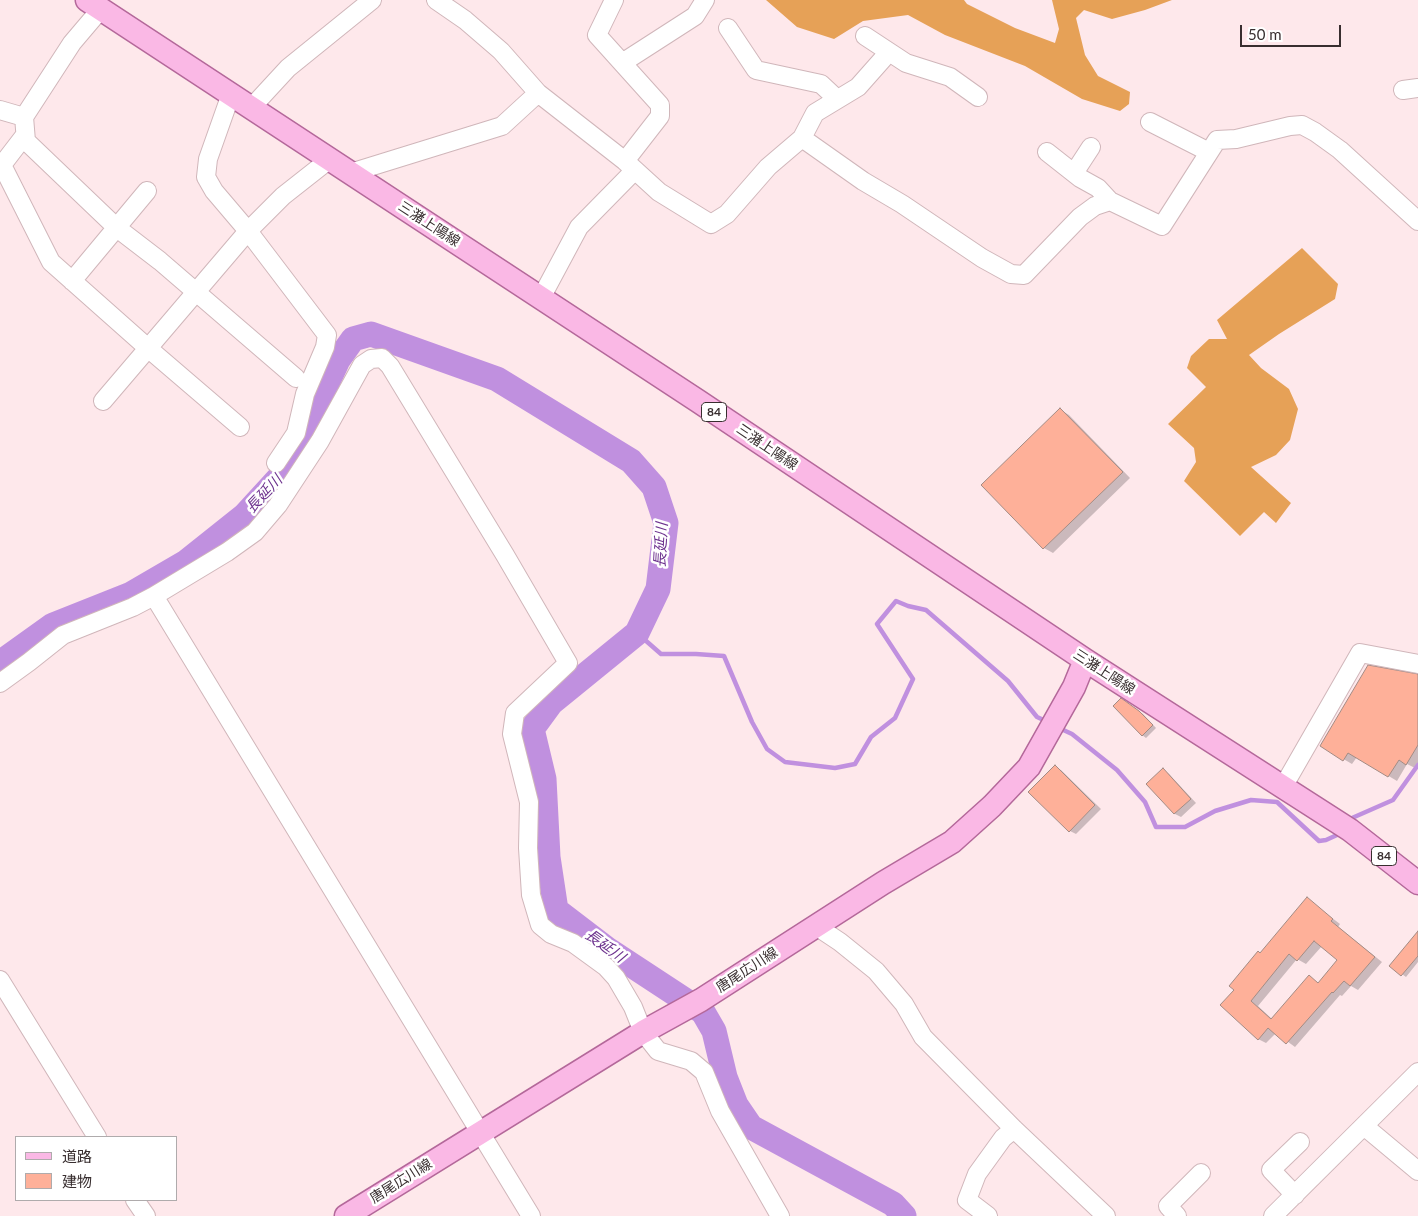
<!DOCTYPE html>
<html>
<head>
<meta charset="utf-8">
<style>
  body { margin:0 }
  #map { position:relative; width:1418px; height:1216px; overflow:hidden; background:#fee8eb; font-family:Lato,"Noto Sans JP",sans-serif }
  canvas { display:block }
  .legend { position:absolute; left:15px; top:1136px; width:162px; height:65px; box-sizing:border-box; background:#fff; border:1px solid #afabac; margin:0; padding:6px 9px; list-style:none; font-size:15px; color:#382e2f }
  .legend li { display:flex; align-items:center; gap:10px; height:25px }
  .legend b { width:25px; border:1px solid #afabac }
  .scale { position:absolute; left:1240px; top:25px; width:101px; height:22px; box-sizing:border-box; border:2px solid #382e2f; border-top:0; padding-left:6px; font-size:15px; line-height:18px; white-space:nowrap; color:#382e2f; -webkit-text-stroke:4px #fff; paint-order:stroke }
</style>
</head>
<body>
<div id="map">
<canvas width="1418" height="1216"></canvas>
<ul class="legend">
<li><b style="height:6px;background:#fab8e5"></b>道路</li>
<li><b style="height:14px;background:#feb099"></b>建物</li>
</ul>
<div class="scale">50 m</div>
</div>
<script>
const ctx = document.querySelector('canvas').getContext('2d');
ctx.lineJoin = 'round';
function paint(path, color) { ctx.fillStyle = color; ctx.fill(path, 'evenodd'); }
const poly = rows => new Path2D(rows.map(r => 'M' + r).join(''));
function trace(path, color, width, dash) { ctx.strokeStyle = color; ctx.lineWidth = width; ctx.lineCap = dash ? 'butt' : 'round'; ctx.setLineDash(dash || []); ctx.stroke(path); }
function write(font, color, halo, rows, align = 'center') {
  ctx.font = font + ' Lato,"Noto Sans JP",sans-serif'; ctx.lineWidth = 5; ctx.setLineDash([]); ctx.textBaseline = 'middle'; ctx.strokeStyle = halo; ctx.fillStyle = color; for (const [text, x, y, turn = 0] of rows) {
    ctx.save(); ctx.translate(x, y); ctx.rotate((+turn || 0) * Math.PI / 180); ctx.textAlign = isNaN(turn) ? turn : align; if (halo) ctx.strokeText(text, 0, 0); ctx.fillText(text, 0, 0); ctx.restore();
  }
}
paint(poly([
  [766,0,964,0,967,4,1015,28,1055,43,1059,29,1052,0,1172,0,1145,10,1112,19,1084,10,1076,18,1085,55,1098,76,1130,92,1129,104,1120,111,1082,99,1025,66,945,35,908,15,863,21,834,39,797,27],
  [1302,248,1338,284,1335,299,1279,334,1249,355,1261,368,1289,389,1298,409,1290,440,1276,455,1251,467,1291,503,1276,523,1264,512,1240,536,1184,481,1196,462,1194,448,1168,424,1206,387,1187,368,1191,356,1209,339,1227,339,1217,320]
]), '#e6a157');
paint(poly([
  [1061,410,1069,415,1130,478,1053,553,1044,548,983,485],
  [1418,676,1418,764,1415,768,1407,764,1397,781,1357,757,1352,764,1321,746],
  [1121,700,1143,714,1156,728,1146,738,1142,735],
  [1055,767,1061,770,1101,809,1076,834,1070,831],
  [1163,770,1169,774,1196,803,1181,817,1175,814,1148,784],
  [1307,899,1340,924,1338,927,1382,962,1358,990,1351,986,1342,996,1340,995,1295,1047,1276,1033,1266,1043,1258,1039,1236,990,1261,954],
  [1322,946,1339,960,1319,983,1309,977,1272,1019,1258,1006,1297,959,1306,964],
  [1418,933,1418,962,1406,977,1391,966]
]), '#0003');
trace(poly([
  [637,633,661,654,696,654,724,656,752,722,767,749,785,762,835,768,855,764,871,737,895,718,913,679,877,624,896,601,908,606,926,610,1008,681,1037,717,1048,722],
  [1059,728,1072,734,1117,770,1145,802,1156,827,1185,827,1215,811,1251,800,1277,802,1319,841,1326,840,1337,835,1340,832],
  [1348,822,1352,818,1393,800,1418,765]
]), '#c090df', 4.5);
trace(poly([
  [0,663,53,625,131,594,186,562,245,515,288,468,338,360,353,339,371,334,497,379,631,461,654,487,666,523,658,589,637,633,551,703,532,729,544,779,548,857,556,910,607,949,703,1012,714,1031,725,1077,736,1105,751,1127,893,1204,904,1216]
]), '#c090df', 25);
const building = poly([
  [1060,408,1123,472,1043,549,981,485,1060,408],
  [1368,665,1418,674,1418,745,1406,765,1399,760,1388,777,1348,753,1343,761,1320,746,1368,665],
  [1121,698,1139,711,1153,725,1142,736,1113,706,1121,698],
  [1055,765,1095,805,1069,832,1028,792,1055,765],
  [1163,768,1191,799,1174,814,1146,784,1163,768],
  [1307,897,1333,919,1331,921,1375,957,1350,986,1344,981,1333,993,1332,992,1286,1044,1268,1028,1258,1040,1220,1005,1234,990,1229,986,1258,951,1260,953,1307,897],
  [1314,941,1337,960,1318,983,1309,975,1271,1019,1251,1001,1289,954,1297,961,1314,941],
  [1418,931,1418,956,1401,976,1389,966,1418,931]
]);
paint(building, '#feb099');
trace(building, '#a38b84', 1);
const minor = poly([
  [436,0,465,20,501,51,538,93,625,161,659,192,711,224,727,214,768,167,802,138,815,113,858,87,889,52],
  [614,0,597,35,660,105,660,116,625,161],
  [728,28,756,70,821,84,837,99],
  [865,36,906,63,950,77,978,97],
  [622,63,695,16,705,0],
  [1403,90,1418,88],
  [231,94,208,159,206,177,214,191,248,231,327,335,325,347,305,394,296,433,276,463],
  [252,107,288,68,372,0],
  [0,110,24,117,72,43,100,10],
  [24,117,26,141,117,228,160,261,296,378],
  [1150,122,1209,152],
  [25,135,2,165,51,262,149,349,240,427],
  [802,138,863,181,902,204,982,258,1011,274,1024,275,1080,217,1095,206,1110,201,1162,226,1217,140,1236,139,1290,126,1302,125,1315,132,1340,150,1418,221],
  [1047,152,1080,178,1098,188,1110,201],
  [350,173,502,126,538,93],
  [1074,173,1091,147],
  [72,281,147,191],
  [541,298,579,227,635,170],
  [103,401,248,231,283,196,330,159],
  [154,596,531,1216],
  [0,683,29,662,63,635,133,607,154,596,227,552,255,532,278,505,320,441,362,365,371,359,382,358,390,366,505,555,568,663,515,713,512,734,529,802,528,848,531,895,540,925,551,934,573,943,606,967,616,978,633,1007,643,1032,658,1051,691,1061,704,1072,720,1111,780,1216],
  [1283,787,1360,653,1418,664],
  [816,926,840,942,876,971,904,1004,923,1037,1014,1129,1106,1216],
  [0,980,97,1137],
  [1364,1126,1418,1171],
  [1295,1195,1271,1170,1300,1142],
  [135,1200,146,1216],
  [988,1216,967,1200,977,1174,1003,1138,1014,1129],
  [1177,1216,1168,1206,1201,1173],
  [1273,1216,1418,1072]
]);
const major = poly([
  [87,0,698,401,1085,660,1350,830,1418,883],
  [346,1216,643,1032,701,1000,883,883,952,842,992,806,1029,767,1074,687,1085,660]
]);
trace(minor, '#d0b6ba', 20);
trace(major, '#b4689a', 25);
trace(minor, '#fff', 18);
trace(major, '#fab8e5', 22);
for (const [x, y, w] of [
  [714,412,25],
  [1384,856,25]
]) { const box = new Path2D(); box.roundRect(x - w / 2, y - 9.5, w, 19, 4); ctx.fillStyle = '#fff'; ctx.fill(box); trace(box, '#382e2f', 1); }
write('bold 12px', '#382e2f', null, [
  ["84",714,412],
  ["84",1384,856]
]);
write('14px', '#382e2f', '#fff', [
  ["三潴上陽線",429,224,33],
  ["三潴上陽線",767,447,34],
  ["三潴上陽線",1104,672,33],
  ["唐尾広川線",747,970,-33],
  ["唐尾広川線",401,1181,-32]
]);
write('italic 15px', '#6d328e', '#fff', [
  ["長延川",264,494,-47],
  ["長延川",661,545,-87],
  ["長延川",605,946,36]
]);
</script>
</body>
</html>
